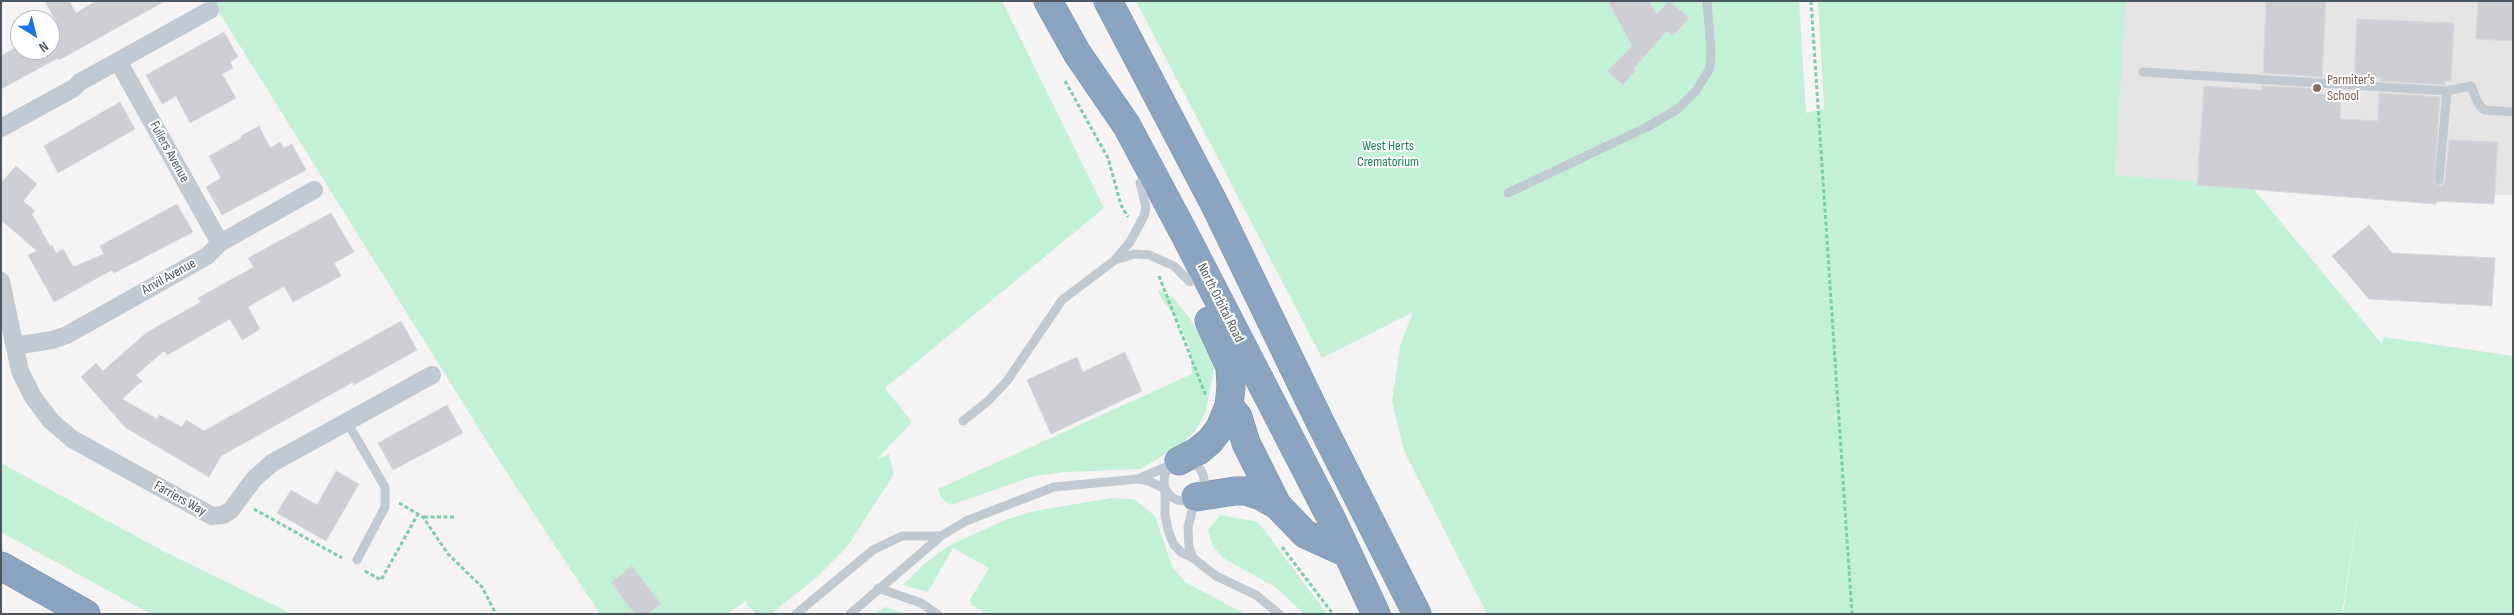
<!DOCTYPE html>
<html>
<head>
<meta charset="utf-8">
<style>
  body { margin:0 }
  #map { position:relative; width:2514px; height:615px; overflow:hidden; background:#f5f3f3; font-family:"Sofia Sans Condensed",sans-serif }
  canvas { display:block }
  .frame { position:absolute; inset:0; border:2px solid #4a5661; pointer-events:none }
  .north { position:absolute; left:10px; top:10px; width:50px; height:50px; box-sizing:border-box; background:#fff; border:1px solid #b7bbc0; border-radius:50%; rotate:144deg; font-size:14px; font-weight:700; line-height:20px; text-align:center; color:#4a5661 }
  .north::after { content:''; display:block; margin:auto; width:18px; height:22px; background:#1a73e8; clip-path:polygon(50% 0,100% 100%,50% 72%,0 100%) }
</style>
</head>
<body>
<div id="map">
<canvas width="2514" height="615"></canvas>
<div class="frame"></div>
<div class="north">N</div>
</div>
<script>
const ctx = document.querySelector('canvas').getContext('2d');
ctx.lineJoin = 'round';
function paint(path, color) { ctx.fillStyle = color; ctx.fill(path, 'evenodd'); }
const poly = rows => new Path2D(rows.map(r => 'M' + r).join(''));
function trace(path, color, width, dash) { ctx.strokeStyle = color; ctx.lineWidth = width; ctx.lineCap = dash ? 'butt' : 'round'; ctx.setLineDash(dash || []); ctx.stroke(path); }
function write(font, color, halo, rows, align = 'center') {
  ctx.font = font + ' "Sofia Sans Condensed",sans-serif'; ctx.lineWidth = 4; ctx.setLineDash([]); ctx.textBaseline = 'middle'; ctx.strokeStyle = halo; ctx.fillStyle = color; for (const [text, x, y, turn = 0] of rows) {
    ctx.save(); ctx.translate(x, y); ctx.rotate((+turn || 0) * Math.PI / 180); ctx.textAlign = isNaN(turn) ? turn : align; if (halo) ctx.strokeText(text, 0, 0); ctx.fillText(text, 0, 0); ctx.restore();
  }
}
paint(poly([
  [2126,1,2513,1,2513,195,2356,195,2115,175]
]), '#e6e4e5');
paint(poly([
  [212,1,1002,1,1104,208,885,388,912,422,877,459,889,454,894,474,847,547,817,577,771,614,757,614,746,604,747,600,727,614,600,614,501,464],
  [1136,1,1799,1,1806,113,1824,109,1818,1,2126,1,2115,175,2251,186,2382,344,2383,337,2513,356,2513,614,2343,614,2361,488,2342,614,1487,614,1404,451,1392,401,1400,346,1413,312,1322,358],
  [1158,289,1173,298,1188,316,1205,343,1214,369,1206,411,1195,431,1179,446,1140,469,1066,472,1034,476,951,505,941,498,938,489,1192,374,1190,350,1180,324,1161,298],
  [1,463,163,551,292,614,151,614,1,532],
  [1111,498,1134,499,1155,516,1172,566,1185,582,1245,614,988,614,971,605,970,600,989,568,953,548,928,592,903,585,924,564,950,545,1008,519,1035,511],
  [1220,515,1258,522,1327,614,1304,614,1277,588,1225,559,1213,547,1208,530],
  [885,607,904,613,905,614,874,614]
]), '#c3f1d5');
const building = poly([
  [45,1,69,1,76,13,96,1,165,1,59,60,58,58,1,89,1,56,20,45,20,50,50,50,50,28,57,24,45,1],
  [1608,1,1649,1,1657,14,1669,1,1689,18,1673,36,1667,31,1634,68,1636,70,1623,85,1607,71,1632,46,1608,1],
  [2266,1,2326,1,2322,77,2263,73,2266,1],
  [2478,1,2513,1,2513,41,2476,39,2478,1],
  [2357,19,2454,23,2451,81,2445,81,2445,85,2380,81,2381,78,2354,76,2357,19],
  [224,32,238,57,230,62,233,68,222,74,236,98,190,123,176,96,162,104,146,75,224,32],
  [2204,86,2262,90,2262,86,2322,89,2321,94,2341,96,2340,119,2378,121,2379,93,2440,97,2434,183,2441,186,2445,181,2449,140,2498,142,2494,204,2437,201,2436,204,2197,185,2204,86],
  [120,102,135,129,58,173,44,146,120,102],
  [259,126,270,148,280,142,284,148,292,144,306,170,222,215,206,187,221,178,209,156,242,138,241,136,259,126],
  [16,166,37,184,23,201,35,211,32,214,50,246,52,245,56,253,63,249,73,267,104,254,100,246,177,204,193,232,114,273,112,270,54,302,28,255,37,251,1,220,1,183,16,166],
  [331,213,354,252,334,263,341,276,293,302,284,286,248,307,260,329,242,340,230,319,167,355,164,351,136,375,142,381,122,399,157,419,159,415,182,427,186,420,204,431,401,321,417,350,354,385,353,382,221,456,209,477,126,428,81,377,96,363,103,371,146,333,201,302,198,298,254,267,248,258,331,213],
  [2369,225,2392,253,2495,258,2492,306,2369,299,2332,256,2369,225],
  [1125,352,1142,391,1051,434,1027,380,1077,357,1083,372,1125,352],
  [447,405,463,433,393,470,378,443,447,405],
  [336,471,359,484,326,541,277,513,291,490,317,505,336,471],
  [632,566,661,604,647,614,635,614,611,583,632,566]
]);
paint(building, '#cdcfd5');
trace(building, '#d7d9de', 1);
const highway = poly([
  [1048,1,1077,53,1127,126,1185,235,1331,518,1376,614],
  [1108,1,1215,205,1320,422,1417,614],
  [1229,406,1238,417,1246,443,1277,505],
  [1179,461,1198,451,1210,441,1220,428,1229,406,1231,387,1230,367,1209,321],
  [1196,497,1235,491,1246,491,1261,496,1277,505,1305,534,1347,553],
  [1,566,86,614]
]);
trace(highway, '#7690ad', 29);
trace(poly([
  [1811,1,1852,614],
  [1065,81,1108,158,1121,205,1128,217],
  [1159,276,1206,396],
  [399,503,423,517,448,554,482,587,496,614],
  [254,509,342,558],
  [424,517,456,517],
  [1282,547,1333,614],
  [365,571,381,580,418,514]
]), '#7ad0a6', 3, [4, 2.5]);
trace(poly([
  [2143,72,2447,91],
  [2439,180,2447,91,2471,86,2478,103,2484,110,2513,112],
  [1140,183,1146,207,1144,216,1130,242,1115,260,1135,254,1149,255,1174,266,1190,282],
  [1508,193,1647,127,1678,109,1696,91,1710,68,1711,50,1707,1],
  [963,421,988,401,1007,381,1062,300,1115,260],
  [347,422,385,487,385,507,357,560],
  '1164 481a20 20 0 1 1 40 0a20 20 0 1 1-40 0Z',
  [1173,464,1138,479,1149,481,1165,489,1165,515,1169,533,1174,545,1181,552,1193,558,1189,547,1188,527,1195,500],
  [1193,558,1216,576,1256,595,1279,614],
  [878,588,921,603,937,614],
  [796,614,873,550,902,536,941,536],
  [850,614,941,536,966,521,1054,487,1138,479]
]), '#c1cad2', 9);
trace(poly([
  [118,61,220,243],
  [1,128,74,88,80,82,210,10],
  [1,281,20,371,33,397,51,421,72,439,212,516,223,515,231,510,254,479,272,463,432,375],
  [15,346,52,340,67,335,207,256,220,243,314,190]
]), '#c1cad2', 18);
trace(highway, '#8ba5c1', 28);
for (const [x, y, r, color] of [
  [2317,88,5,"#8d6e63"]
]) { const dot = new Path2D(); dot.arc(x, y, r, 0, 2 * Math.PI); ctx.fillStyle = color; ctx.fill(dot); trace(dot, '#fff', 2); }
write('14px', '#785e54', '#fff', [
  ["Parmiter's",2327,80],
  ["School",2327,96]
], 'left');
write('14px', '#17864f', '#fff', [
  ["West Herts",1388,146],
  ["Crematorium",1388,162]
]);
write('14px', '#4a5661', '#fff', [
  ["Fullers Avenue",169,152,61],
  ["Anvil Avenue",169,277,-29],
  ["North Orbital Road",1220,303,63],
  ["Farriers Way",180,499,29]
]);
</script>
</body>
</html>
